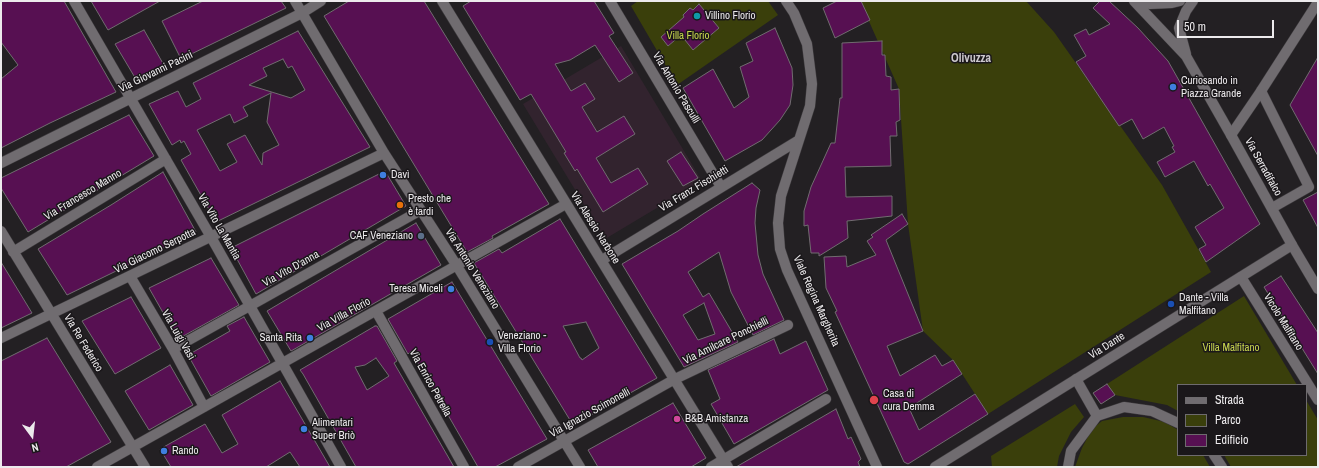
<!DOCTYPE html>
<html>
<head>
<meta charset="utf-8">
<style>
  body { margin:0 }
  #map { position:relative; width:1319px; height:468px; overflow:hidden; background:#232023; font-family:"Archivo Narrow",sans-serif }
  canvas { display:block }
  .frame { position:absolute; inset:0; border:2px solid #eceaec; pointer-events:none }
  .legend { position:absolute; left:1177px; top:384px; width:130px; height:72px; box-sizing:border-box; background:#1a171a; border:1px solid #6e6b6e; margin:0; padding:5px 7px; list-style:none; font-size:12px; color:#eceaec }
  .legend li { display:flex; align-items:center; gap:8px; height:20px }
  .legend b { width:20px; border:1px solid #6e6b6e }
  .north { position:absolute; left:12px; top:416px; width:40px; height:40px; -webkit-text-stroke:3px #1a171a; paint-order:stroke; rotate:165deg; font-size:11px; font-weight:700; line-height:16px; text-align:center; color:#eceaec }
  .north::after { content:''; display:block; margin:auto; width:14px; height:18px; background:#eceaec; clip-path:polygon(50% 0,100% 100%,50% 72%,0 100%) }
  .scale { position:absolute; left:1177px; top:20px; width:97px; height:18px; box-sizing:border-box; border:2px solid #eceaec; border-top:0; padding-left:5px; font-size:12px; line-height:14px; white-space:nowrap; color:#eceaec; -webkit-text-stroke:3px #1a171a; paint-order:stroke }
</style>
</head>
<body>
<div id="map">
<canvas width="1319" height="468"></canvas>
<div class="frame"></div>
<ul class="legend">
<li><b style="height:5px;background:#706c70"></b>Strada</li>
<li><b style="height:11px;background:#3a3f0b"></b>Parco</li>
<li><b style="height:11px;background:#571052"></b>Edificio</li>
</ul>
<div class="north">N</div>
<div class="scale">50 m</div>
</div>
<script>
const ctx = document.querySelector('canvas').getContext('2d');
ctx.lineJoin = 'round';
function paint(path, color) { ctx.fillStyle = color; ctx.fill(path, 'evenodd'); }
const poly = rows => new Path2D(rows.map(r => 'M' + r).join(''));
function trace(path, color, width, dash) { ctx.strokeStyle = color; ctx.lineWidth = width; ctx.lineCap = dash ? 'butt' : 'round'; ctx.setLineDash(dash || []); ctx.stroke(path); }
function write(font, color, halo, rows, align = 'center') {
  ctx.font = font + ' "Archivo Narrow",sans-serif'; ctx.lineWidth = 3; ctx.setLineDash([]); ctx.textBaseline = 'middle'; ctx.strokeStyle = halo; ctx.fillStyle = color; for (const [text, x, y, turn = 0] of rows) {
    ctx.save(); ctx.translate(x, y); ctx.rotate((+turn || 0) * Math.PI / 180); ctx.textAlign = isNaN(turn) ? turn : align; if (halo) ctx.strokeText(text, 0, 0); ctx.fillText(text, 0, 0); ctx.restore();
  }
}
paint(poly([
  [621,46,702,181,605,239,523,104]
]), '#32232e');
paint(poly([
  [638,1,768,1,778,15,677,85,631,6],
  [860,1,1026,1,1054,32,1162,185,1211,272,988,414,953,360,923,331,908,224,899,89],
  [1244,296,1297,385,1178,385,1178,411,1167,405,1115,395,1107,384],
  [1306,400,1318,420,1318,467,1231,467,1224,455,1306,455],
  [1075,404,1084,417,1071,432,1059,456,1057,467,992,467,991,456],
  [1123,417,1143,417,1165,422,1178,430,1178,455,1203,455,1210,467,1075,467,1082,448,1092,429,1102,421]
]), '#3a3f0b');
const building = poly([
  [1,1,64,1,116,92,50,123,1,148,1,79,18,65,1,42,1,1],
  [91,1,160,1,108,30,91,1],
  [203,1,281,1,286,8,181,59,162,21,203,1],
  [349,1,424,1,549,204,492,236,493,238,467,252,324,16,349,1],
  [471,1,594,1,614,33,609,36,633,73,619,82,595,45,570,60,555,64,571,91,585,83,595,99,582,107,597,132,624,116,635,134,596,158,611,183,638,168,648,184,603,212,577,169,575,171,564,153,566,152,531,94,520,100,463,6,471,1],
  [837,1,861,1,870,20,835,38,823,8,837,1],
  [1100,1,1109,1,1138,28,1168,61,1260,224,1206,262,1199,249,1206,245,1195,227,1224,208,1210,184,1208,186,1194,161,1165,177,1157,162,1175,152,1172,147,1174,146,1164,127,1143,139,1132,119,1119,126,1076,62,1086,56,1074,35,1086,29,1089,35,1110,24,1093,8,1100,1],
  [699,4,719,28,693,50,681,35,668,46,661,37,684,17,683,15,690,8,693,10,699,4],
  [775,28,792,68,793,85,790,105,780,120,762,140,725,161,683,88,713,69,734,108,749,97,740,67,753,61,746,43,775,28],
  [144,30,165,67,137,81,115,44,144,30],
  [298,31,370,147,216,222,181,160,191,154,184,141,181,143,180,140,172,145,149,104,178,91,186,107,201,99,193,83,298,31],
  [283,59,288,68,292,66,305,90,291,98,249,85,267,76,263,68,283,59],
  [271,93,267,122,279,145,263,153,262,165,245,135,227,144,237,162,220,171,197,130,230,114,234,123,248,116,243,107,271,93],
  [882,41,882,55,885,55,886,76,891,77,891,90,899,89,900,120,896,122,897,136,890,136,891,166,845,167,846,197,892,196,892,216,847,221,848,238,819,256,819,253,811,253,808,225,804,226,804,211,811,187,831,143,835,143,840,98,842,98,842,43,882,41],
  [1318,57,1318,156,1290,105,1318,57],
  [129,115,154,156,28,232,1,188,1,178,129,115],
  [681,152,698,178,683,186,667,161,681,152],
  [385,171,406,206,256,294,231,248,385,171],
  [163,172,196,232,67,295,38,249,111,205,163,172],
  [752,183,760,190,756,208,755,223,758,255,763,274,784,320,753,335,731,292,719,252,688,272,703,297,709,293,738,342,684,367,622,264,678,231,703,214,752,183],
  [704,303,715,334,698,340,683,315,704,303],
  [1318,192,1318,228,1303,200,1318,192],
  [902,214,908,224,886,240,923,331,887,346,900,376,935,355,942,366,953,360,962,374,909,408,919,430,975,394,988,414,908,464,904,462,835,312,837,311,826,288,824,257,846,256,847,267,876,255,867,241,873,237,871,235,902,214],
  [560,219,657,378,573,425,474,263,499,249,502,253,560,219],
  [586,322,599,348,582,360,581,358,580,358,563,326,586,322],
  [416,223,441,265,291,351,267,311,416,223],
  [211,258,239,305,178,339,149,288,211,258],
  [1,262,32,313,1,328,1,262],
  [1281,276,1318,333,1318,374,1264,287,1281,276],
  [452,282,547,439,495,467,478,467,411,351,408,354,388,319,452,282],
  [131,297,161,348,115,374,82,321,131,297],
  [244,317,270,362,211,396,188,355,230,331,227,326,244,317],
  [375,326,377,326,397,361,394,363,454,467,356,467,303,374,300,370,375,326],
  [376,358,389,376,367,390,355,367,365,365,376,358],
  [47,338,111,442,66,467,1,467,1,361,47,338],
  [774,339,780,354,806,341,828,390,734,444,711,404,720,399,708,370,774,339],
  [170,365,193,405,149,430,125,391,170,365],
  [280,381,330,467,300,467,290,452,266,467,171,467,160,449,205,424,222,453,238,444,222,415,280,381],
  [1107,384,1115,395,1101,404,1093,393,1107,384],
  [673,403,706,458,691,467,598,467,588,450,673,403],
  [836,409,848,439,851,437,861,459,858,462,860,467,736,467,836,409]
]);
paint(building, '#571052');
trace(building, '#716c70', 1);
const street = poly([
  [74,1,211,237,341,467],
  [295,1,384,153,457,266,580,467],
  [442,1,728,467],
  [610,1,721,187],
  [786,1,794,13,807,44,812,84,810,106,781,196,778,223,780,249,787,270,877,467],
  [1134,1,1186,56,1231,135],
  [1141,1,1150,4,1172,3,1180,1],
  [1186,54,1179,28,1186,11,1193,1],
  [1261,91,1309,187,1272,208],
  [1,163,302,13,321,1],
  [1,231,145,467],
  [1292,245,1318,289],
  [13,252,166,159],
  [602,260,799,140],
  [130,276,173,349,204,407],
  [1241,277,1318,400],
  [376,311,464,467],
  [1,338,384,153],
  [173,349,421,210],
  [1076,379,1097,416],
  [1214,455,1222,467],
  [97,467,566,204],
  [518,467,675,379,788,325],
  [711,467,826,399],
  [1068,467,1071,451,1097,416,1124,407,1152,411,1178,423]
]);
const secondary = poly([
  [935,467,1292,245,1231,135,1261,91,1318,2]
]);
trace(street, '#3e3b3e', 11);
trace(secondary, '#3e3b3e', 11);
trace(street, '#706c70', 10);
trace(secondary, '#706c70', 10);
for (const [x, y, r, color] of [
  [697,16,4,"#0f9aa8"],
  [1173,87,4,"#3f7fe0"],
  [383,175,4,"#3f7fe0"],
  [400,205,4,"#e8710a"],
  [421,236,4,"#5c6f8a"],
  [451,289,4,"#3f7fe0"],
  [1171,304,4,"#1a4fb4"],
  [310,338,4,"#3f7fe0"],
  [490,342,4,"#1a4fb4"],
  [874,400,5,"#e0444e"],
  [677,419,4,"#d1479c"],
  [304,429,4,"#3f7fe0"],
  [164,451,4,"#3f7fe0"]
]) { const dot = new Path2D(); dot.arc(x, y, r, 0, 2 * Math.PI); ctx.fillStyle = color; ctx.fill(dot); trace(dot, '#1a171a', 1.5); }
write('11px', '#eceaec', '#1a171a', [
  ["Villino Florio",705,16],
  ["Curiosando in",1181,81],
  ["Piazza Grande",1181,94],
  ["Davì",391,175],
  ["Presto che",408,199],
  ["è tardi",408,212],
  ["CAF Veneziano",413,236,"right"],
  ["Teresa Miceli",443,289,"right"],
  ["Dante - Villa",1179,298],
  ["Malfitano",1179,311],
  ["Veneziano -",498,336],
  ["Villa Florio",498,349],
  ["Santa Rita",302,338,"right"],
  ["Casa di",883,394],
  ["cura Demma",883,407],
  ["B&B Amistanza",685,419],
  ["Alimentari",312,423],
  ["Super Briò",312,436],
  ["Rando",172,451]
], 'left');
write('11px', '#c9d74e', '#1a171a', [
  ["Villa Florio",688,36],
  ["Villa Malfitano",1231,348]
]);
write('11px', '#eceaec', '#1a171a', [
  ["Via Giovanni Pacini",156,72,-26],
  ["Via Antonio Pasculli",676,88,59],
  ["Via Serradifalco",1263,167,61],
  ["Via Franz Fischietti",694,189,-31],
  ["Via Francesco Manno",83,195,-31],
  ["Via Vito La Mantia",219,227,60],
  ["Via Alessio Narbone",595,228,58],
  ["Via Giacomo Serpotta",155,251,-26],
  ["Via Vito D'anna",291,269,-29],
  ["Via Antonio Veneziano",472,269,58],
  ["Viale Regina Margherita",816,301,66],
  ["Via Villa Florio",344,315,-29],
  ["Vicolo Malfitano",1283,322,58],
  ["Via Luigi Vasi",178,335,60],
  ["Via Amilcare Ponchielli",726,341,-26],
  ["Via Re Federico",83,343,59],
  ["Via Dante",1107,346,-32],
  ["Via Enrico Petrella",430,383,61],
  ["Via Ignazio Scimonelli",590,413,-29]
]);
write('bold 12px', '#ccc8cc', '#1a171a', [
  ["Olivuzza",971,59]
]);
</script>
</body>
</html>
